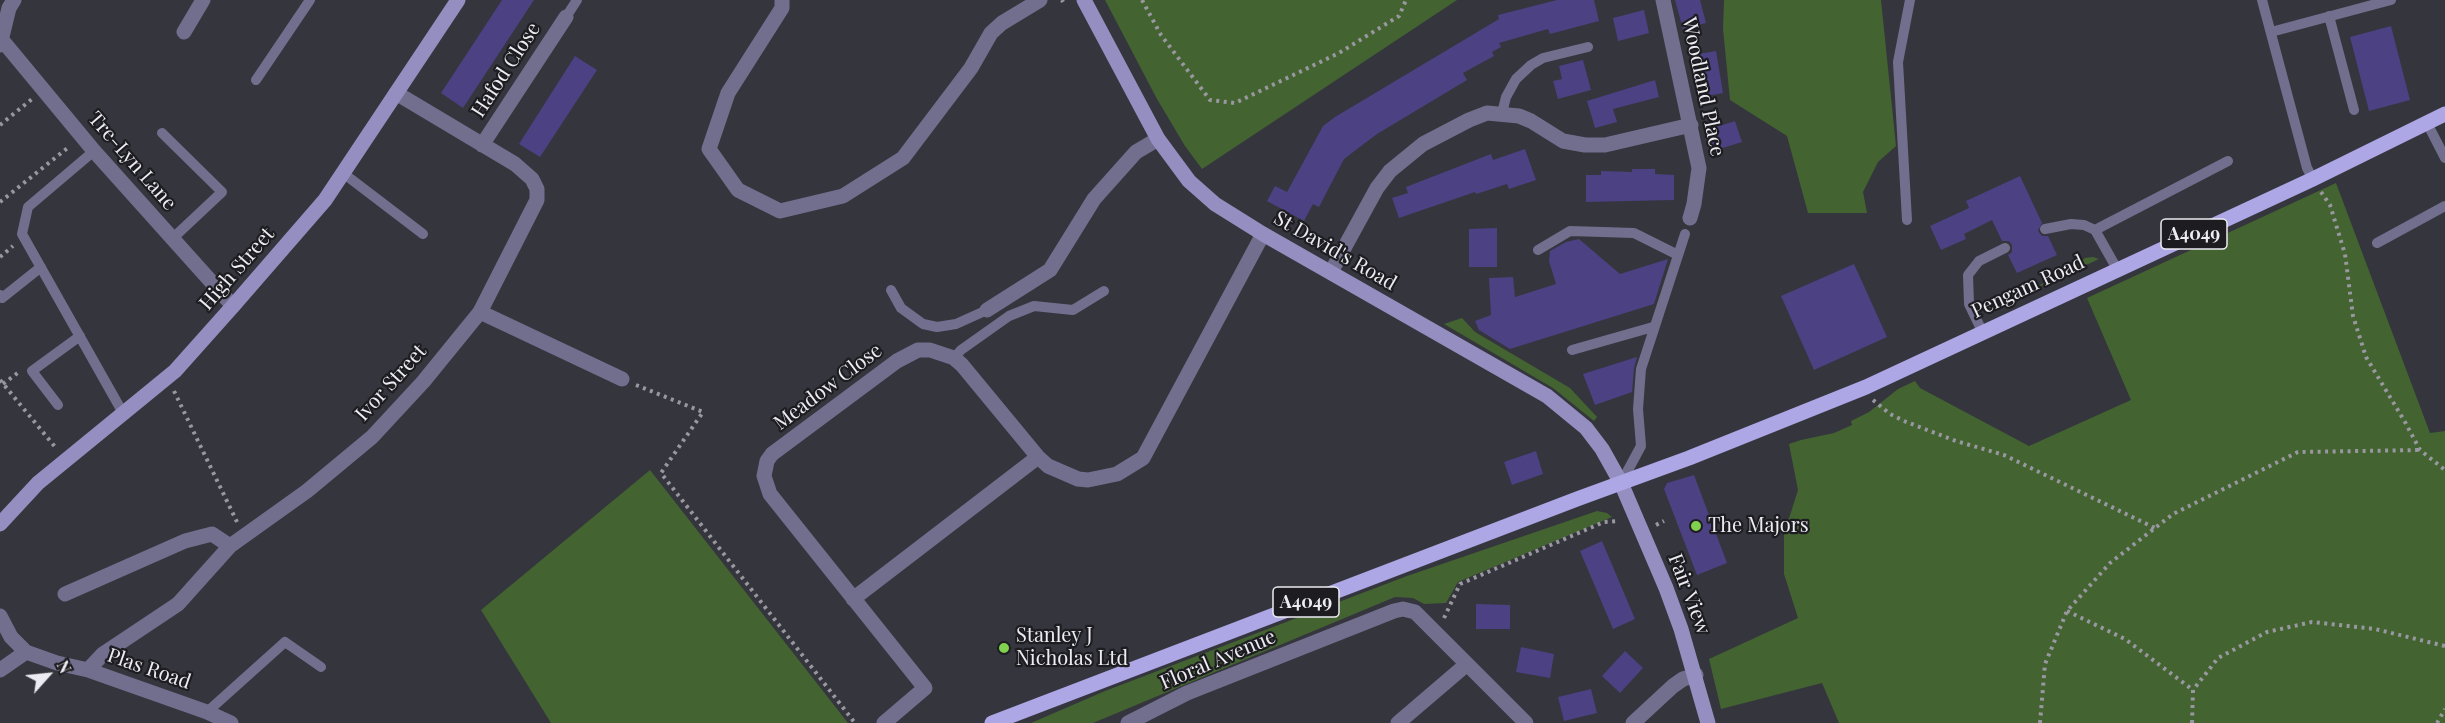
<!DOCTYPE html>
<html>
<head>
<meta charset="utf-8">
<style>
  body { margin:0 }
  #map { position:relative; width:2445px; height:723px; overflow:hidden; background:#35353e; font-family:"Playfair Display",serif }
  canvas { display:block }
  .north { position:absolute; left:18px; top:645px; width:60px; height:60px; -webkit-text-stroke:4px #1d1d21; paint-order:stroke; rotate:63deg; font-size:16px; font-weight:700; line-height:24px; text-align:center; color:#edecf2 }
  .north::after { content:''; display:block; margin:auto; width:21px; height:27px; background:#edecf2; clip-path:polygon(50% 0,100% 100%,50% 72%,0 100%) }
</style>
</head>
<body>
<div id="map">
<canvas width="2445" height="723"></canvas>
<div class="north">N</div>
</div>
<script>
const ctx = document.querySelector('canvas').getContext('2d');
ctx.lineJoin = 'round';
function paint(path, color) { ctx.fillStyle = color; ctx.fill(path, 'evenodd'); }
const poly = rows => new Path2D(rows.map(r => 'M' + r).join(''));
function trace(path, color, width, dash) { ctx.strokeStyle = color; ctx.lineWidth = width; ctx.lineCap = dash ? 'butt' : 'round'; ctx.setLineDash(dash || []); ctx.stroke(path); }
function write(font, color, halo, rows, align = 'center') {
  ctx.font = font + ' "Playfair Display",serif'; ctx.lineWidth = 4.5; ctx.setLineDash([]); ctx.textBaseline = 'middle'; ctx.strokeStyle = halo; ctx.fillStyle = color; for (const [text, x, y, turn = 0] of rows) {
    ctx.save(); ctx.translate(x, y); ctx.rotate((+turn || 0) * Math.PI / 180); ctx.textAlign = isNaN(turn) ? turn : align; if (halo) ctx.strokeText(text, 0, 0); ctx.fillText(text, 0, 0); ctx.restore();
  }
}
paint(poly([
  [1105,0,1457,0,1202,169,1185,146,1157,99],
  [1724,0,1881,0,1896,146,1878,162,1863,192,1867,213,1808,213,1787,136,1730,100,1723,29],
  [2336,183,2430,433,2445,431,2445,723,1839,723,1822,683,1721,709,1709,659,1798,618,1784,574,1784,534,1798,490,1789,444,1801,440,1834,433,1852,425,1851,421,1869,412,1898,389,1915,381,1920,388,2029,446,2131,400,2087,298],
  [2093,257,2099,259,1990,310,1988,307,1987,303,1993,297,2038,286,2067,271,2085,258],
  [1462,318,1475,332,1570,388,1597,417,1594,421,1553,388,1444,324],
  [650,470,848,723,551,723,481,610],
  [1597,511,1607,513,1612,517,1458,582,1446,603,1424,604,1413,598,1395,597,1093,723,1031,723,1105,691,1407,576]
]), '#436331');
paint(poly([
  [502,0,534,0,463,108,441,93],
  [1557,0,1594,0,1599,21,1550,34,1548,29,1499,43,1501,47,1492,52,1494,56,1463,73,1467,80,1377,134,1344,159,1319,207,1313,204,1304,221,1267,201,1275,186,1287,192,1323,126,1335,117,1499,19,1498,15],
  [1675,0,1700,0,1706,23,1683,29],
  [1644,10,1649,33,1618,41,1613,18],
  [2391,26,2410,100,2369,111,2350,37],
  [1716,51,1723,93,1701,97,1693,55],
  [575,56,597,70,540,157,519,144],
  [1583,60,1591,90,1558,99,1553,81,1562,79,1559,66],
  [1655,80,1659,97,1613,109,1617,122,1595,128,1587,101],
  [1735,121,1742,142,1710,152,1705,137,1709,135,1707,130],
  [1525,149,1536,180,1509,189,1507,184,1476,194,1475,192,1399,218,1392,198,1408,193,1406,187,1491,154,1493,160],
  [1632,169,1655,169,1655,174,1674,175,1674,200,1586,202,1586,175,1601,175,1601,171,1632,172],
  [2020,176,2042,223,2038,231,2042,236,2048,236,2057,255,2017,273,2008,255,2012,252,2012,245,2009,241,2002,241,1992,220,1964,234,1966,239,1941,250,1930,226,1969,208,1966,201],
  [1497,228,1497,267,1469,267,1469,229],
  [1579,239,1620,274,1668,259,1654,304,1510,349,1479,330,1475,321,1491,315,1489,278,1513,277,1515,297,1556,284,1549,261,1550,251,1566,242],
  [1854,264,1887,337,1814,370,1781,296],
  [1637,357,1634,368,1632,392,1595,405,1583,374],
  [1536,451,1543,474,1512,485,1504,462],
  [1694,475,1727,563,1697,575,1664,489,1667,483],
  [1602,541,1635,619,1613,629,1580,551],
  [1476,604,1510,605,1510,629,1476,629],
  [1521,647,1554,654,1550,678,1516,672],
  [1625,651,1643,668,1620,693,1602,676],
  [1591,689,1597,713,1564,721,1558,697]
]), '#4c4182');
trace(poly([
  [1062,0,1063,2],
  [1142,0,1161,35,1210,100,1235,103,1339,53,1399,16,1406,0],
  [0,125,32,99],
  [2321,192,2330,205,2345,254,2353,316,2366,357,2405,422,2420,450,2445,470],
  [0,202,70,146],
  [0,257,13,246],
  [0,380,56,448],
  [3,384,19,372],
  [636,385,703,412,661,473,855,723],
  [174,391,237,522],
  [1873,400,1890,414,1904,421,1956,441,2004,455,2155,528],
  [1656,525,1664,521],
  [2067,611,2125,639,2193,690],
  [1444,618,1460,584,1604,522,1618,521],
  [2040,723,2045,664,2067,611,2110,563,2173,514,2298,452,2420,450],
  [2192,723,2193,690,2218,658,2267,632,2312,622,2375,629,2445,646],
  [2437,723,2445,709]
]), '#9998a0', 4, [3, 4.5]);
trace(poly([
  [2262,0,2307,168,2313,179],
  [2329,16,2354,110],
  [566,17,577,0],
  [2271,32,2391,0],
  [256,80,310,0],
  [1502,113,1506,97,1516,79,1531,65,1543,58,1588,47],
  [2427,123,2445,158],
  [162,133,222,192,173,238],
  [94,151,28,207,22,234,123,413],
  [343,173,423,234],
  [1907,220,1898,62,1910,0],
  [2045,229,2071,224,2084,225,2095,230,2117,269],
  [2095,230,2228,161],
  [2377,243,2445,206],
  [1538,250,1570,231,1634,233,1678,255],
  [891,290,901,308,923,324,937,327,956,324,987,310],
  [0,295,2,298,41,267],
  [1982,331,1969,304,1968,275,1979,261,2005,248],
  [1572,350,1653,327],
  [954,358,961,350,1009,316,1034,306,1073,310,1104,291],
  [58,405,32,371,80,336],
  [1621,483,1641,446,1638,409,1641,369,1685,234],
  [207,712,285,642,321,667]
]), '#726f8e', 10);
trace(poly([
  [782,0,782,8,728,93,709,149,738,190,780,211,843,196,903,158,971,68,991,33,1002,23,1040,0],
  [1663,0,1699,168,1694,204,1690,218],
  [184,32,203,0],
  [2,40,94,151,233,306],
  [0,45,9,8,14,0],
  [482,145,566,17],
  [1331,272,1377,188,1390,171,1423,144,1469,120,1487,113,1519,116,1531,121,1563,141,1585,145,1605,145,1691,125],
  [987,310,1050,270,1094,199,1136,152,1158,139],
  [480,312,622,379],
  [65,594,185,541,212,534,230,546],
  [853,599,1038,457],
  [0,616,11,637,26,652,57,663,88,670,207,712,231,723],
  [0,670,26,652],
  [88,670,103,654,178,604,230,546,307,491,372,437,423,382,480,312,537,200,537,189,532,179,515,164,396,93],
  [884,723,925,688,770,494,764,476,767,461,772,454,897,361,918,350,930,350,954,358,962,365,1038,457,1048,466,1078,479,1088,480,1117,474,1143,458,1263,234],
  [1128,723,1187,693,1394,611,1403,609,1415,612,1526,723],
  [1398,723,1467,664],
  [1633,723,1673,686,1683,679,1696,675]
]), '#726f8e', 15);
trace(poly([
  [1084,0,1158,139,1189,181,1215,204,1263,234,1547,396,1586,428,1602,449,1621,483,1666,588,1681,629,1708,723],
  [0,524,38,483,175,371,233,306,325,200,458,0]
]), '#948fc0', 15);
trace(poly([
  [992,723,1577,499,1689,458,1866,387,2313,179,2445,114]
]), '#ada7e6', 15);
for (const [x, y, r, color] of [
  [1696,526,6,"#82d04f"],
  [1004,648,6,"#82d04f"]
]) { const dot = new Path2D(); dot.arc(x, y, r, 0, 2 * Math.PI); ctx.fillStyle = color; ctx.fill(dot); trace(dot, '#1d1d21', 2); }
for (const [x, y, w] of [
  [2194,234,66],
  [1306,602,66]
]) { const box = new Path2D(); box.roundRect(x - w / 2, y - 15, w, 30, 4.5); ctx.fillStyle = '#1d1d21'; ctx.fill(box); trace(box, '#edecf2', 1.5); }
write('bold 18px', '#edecf2', null, [
  ["A4049",2194,234],
  ["A4049",1306,602]
]);
write('20px', '#edecf2', '#1d1d21', [
  ["Hafod Close",506,70,-57],
  ["Woodland Place",1703,87,78],
  ["Tre-Lyn Lane",132,161,49],
  ["St David's Road",1335,251,30],
  ["High Street",237,269,-49],
  ["Pengam Road",2028,287,-25],
  ["Ivor Street",391,383,-48],
  ["Meadow Close",828,387,-37],
  ["Fair View",1689,594,69],
  ["Floral Avenue",1218,660,-23],
  ["Plas Road",149,669,19]
]);
write('20px', '#edecf2', '#1d1d21', [
  ["The Majors",1708,526],
  ["Stanley J",1016,636],
  ["Nicholas Ltd",1016,659]
], 'left');
</script>
</body>
</html>
